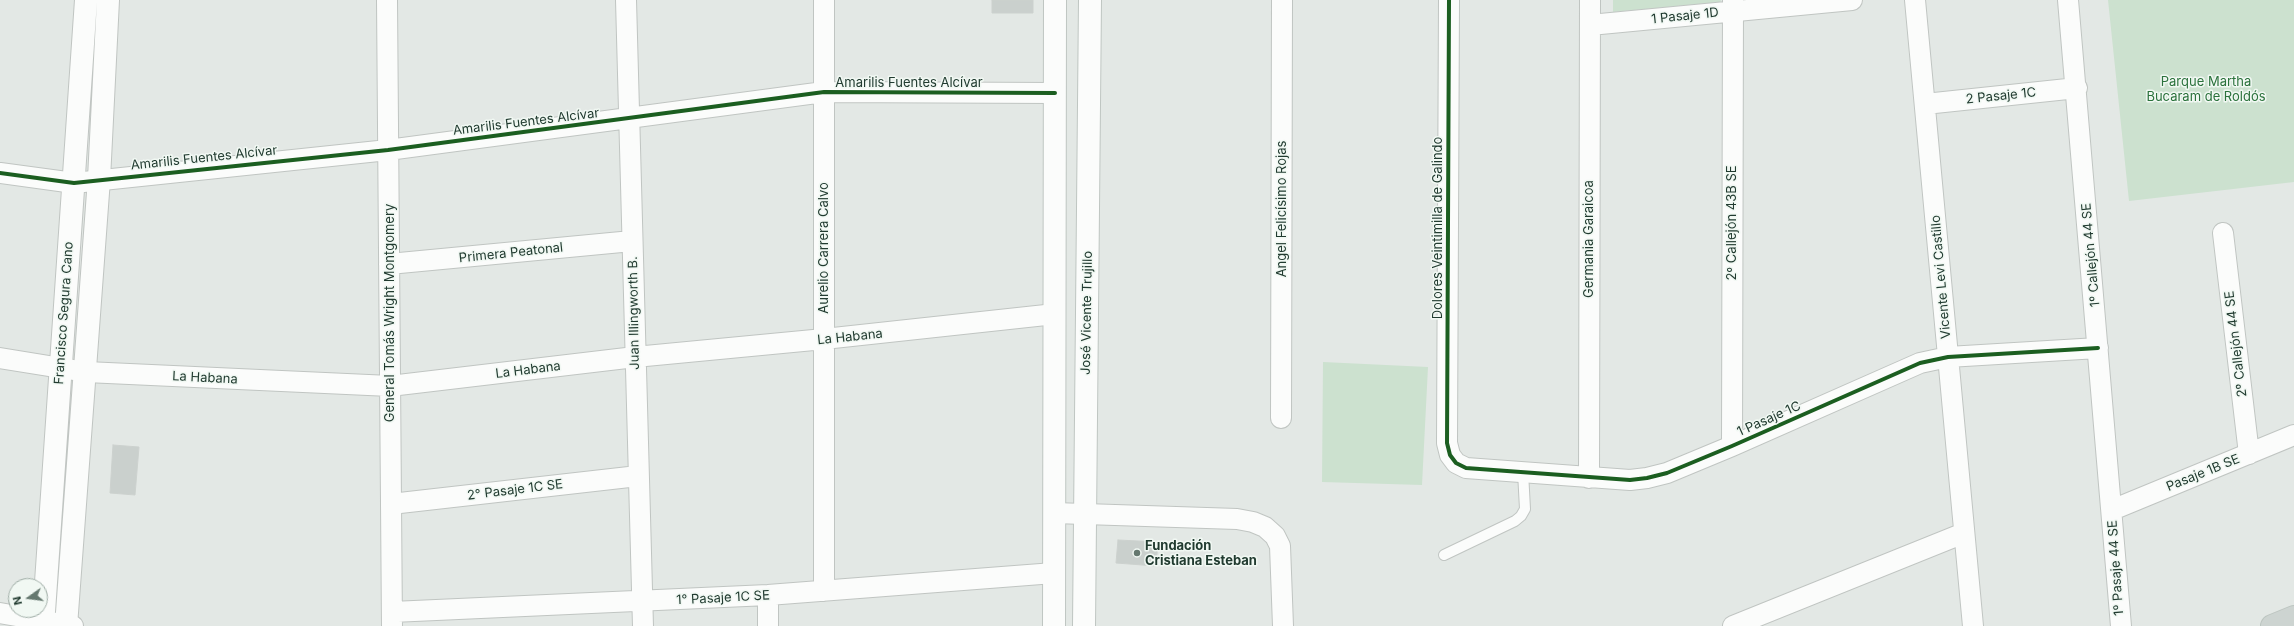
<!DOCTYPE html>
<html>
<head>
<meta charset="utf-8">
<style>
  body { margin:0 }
  #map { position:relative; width:2294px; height:626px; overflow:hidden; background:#e3e8e5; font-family:Inter,sans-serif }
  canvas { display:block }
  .north { position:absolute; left:8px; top:578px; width:40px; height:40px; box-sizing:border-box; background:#f1f8f3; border:1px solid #9eaca5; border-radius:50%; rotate:256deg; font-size:11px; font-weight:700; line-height:16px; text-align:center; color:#213b30 }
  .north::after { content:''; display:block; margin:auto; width:14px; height:18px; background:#65786f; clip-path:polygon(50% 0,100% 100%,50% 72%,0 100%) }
</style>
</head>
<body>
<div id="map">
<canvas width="2294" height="626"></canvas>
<div class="north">N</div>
</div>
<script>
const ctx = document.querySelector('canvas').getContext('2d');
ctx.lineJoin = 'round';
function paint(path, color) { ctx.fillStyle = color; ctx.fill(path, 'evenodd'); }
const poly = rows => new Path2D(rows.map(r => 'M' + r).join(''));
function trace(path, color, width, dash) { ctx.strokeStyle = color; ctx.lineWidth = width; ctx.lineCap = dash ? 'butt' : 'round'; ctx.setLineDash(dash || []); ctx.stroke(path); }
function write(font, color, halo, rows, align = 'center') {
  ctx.font = font + ' Inter,sans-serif'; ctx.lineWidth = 3; ctx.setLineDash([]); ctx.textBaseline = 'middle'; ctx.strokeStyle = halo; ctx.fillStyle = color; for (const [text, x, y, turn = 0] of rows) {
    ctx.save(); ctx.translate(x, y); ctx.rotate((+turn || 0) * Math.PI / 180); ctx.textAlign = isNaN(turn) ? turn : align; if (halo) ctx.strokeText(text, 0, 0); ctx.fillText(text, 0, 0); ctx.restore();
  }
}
paint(poly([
  [1613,0,1721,0,1720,2,1613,12],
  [2108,0,2294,0,2294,182,2129,201],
  [1323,362,1428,367,1422,485,1322,482]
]), '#cce1cf');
const building = poly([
  [992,0,1033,0,1033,13,992,13,992,0],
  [113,445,139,447,135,495,110,493,113,445],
  [1118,540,1158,542,1156,566,1116,563,1118,540]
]);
paint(building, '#cad0cd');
trace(building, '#ccd1ce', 1);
const service = poly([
  [1444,555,1515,521,1521,516,1525,509,1523,472]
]);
const minor = poly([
  [387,0,392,626],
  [626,0,643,626],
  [1449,0,1447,443,1450,455,1456,463,1466,468,1630,480,1647,478,1667,473,1732,446,1920,363,1948,357,2098,348],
  [1915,0,1973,626],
  [2068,0,2121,626],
  [1590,25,1852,0],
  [1925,104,2077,88],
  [0,173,74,183,388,150,824,92,1055,93],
  [2223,233,2249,454],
  [389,264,632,241],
  [0,358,86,372,390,386,635,357,824,339,1055,314],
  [1281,418,1282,0],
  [1732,446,1733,0],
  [1589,478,1590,0],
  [391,504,638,476],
  [2112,510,2294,435],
  [1054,513,1237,519,1253,522,1265,527,1275,536,1280,546,1283,626],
  [824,591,824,0],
  [392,612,768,595,1054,573],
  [0,613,73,626],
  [768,626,768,595],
  [1733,626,1964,533]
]);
const tertiary = poly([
  [43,626,86,0],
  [66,626,99,179,108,0]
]);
const secondary = poly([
  [1054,626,1055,0],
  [1084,626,1090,0]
]);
const primary = poly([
  [2272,626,2294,617]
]);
trace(service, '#c0c5c2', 12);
trace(minor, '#c0c5c2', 22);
trace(tertiary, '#c0c5c2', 24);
trace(secondary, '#bfc6c2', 24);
trace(primary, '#bcc5c0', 24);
trace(service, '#fbfcfb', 10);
trace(minor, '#fbfcfb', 20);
trace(tertiary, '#fbfcfb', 22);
trace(secondary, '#fbfcfb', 22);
trace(primary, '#cdd4d1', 22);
trace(poly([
  [1449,0,1447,443,1450,455,1456,463,1466,468,1630,480,1647,478,1667,473,1732,446,1920,363,1948,357,2098,348],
  [0,173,74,183,388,150,824,92,1055,93]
]), '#1b5e20', 4);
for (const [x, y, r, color] of [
  [1137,553,4,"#65786f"]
]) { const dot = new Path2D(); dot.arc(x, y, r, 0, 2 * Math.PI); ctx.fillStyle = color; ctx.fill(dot); trace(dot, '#f1f8f3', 1.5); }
write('13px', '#213b30', '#f1f8f3', [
  ["1 Pasaje 1D",1685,16,-6],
  ["Amarilis Fuentes Alcívar",909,83],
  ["2 Pasaje 1C",2001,96,-6],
  ["Amarilis Fuentes Alcívar",526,122,-7],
  ["Amarilis Fuentes Alcívar",204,158,-6],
  ["Angel Felicísimo Rojas",1282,209,-90],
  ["2º Callejón 43B SE",1732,223,-90],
  ["Dolores Veintimilla de Galindo",1438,228,-90],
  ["Germania Garaicoa",1589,239,-90],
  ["Aurelio Carrera Calvo",824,248,-90],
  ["Primera Peatonal",511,253,-6],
  ["1º Callejón 44 SE",2091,255,-95],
  ["Vicente Levi Castillo",1941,277,-95],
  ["Francisco Segura Cano",64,313,-86],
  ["General Tomás Wright Montgomery",390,313,-90],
  ["Juan Illingworth B.",634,313,-91],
  ["José Vicente Trujillo",1087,313,-89],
  ["La Habana",850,337,-6],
  ["2º Callejón 44 SE",2236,344,-97],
  ["La Habana",528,370,-7],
  ["La Habana",205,378,3],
  ["1 Pasaje 1C",1769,419,-24],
  ["Pasaje 1B SE",2203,473,-22],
  ["2° Pasaje 1C SE",515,490,-7],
  ["1º Pasaje 44 SE",2116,568,-94],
  ["1° Pasaje 1C SE",723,598,-3]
]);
write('13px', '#2b723c', '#f1f8f3', [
  ["Parque Martha",2206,82],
  ["Bucaram de Roldós",2206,97]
]);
write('bold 13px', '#213b30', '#f1f8f3', [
  ["Fundación",1145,546],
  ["Cristiana Esteban",1145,561]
], 'left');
</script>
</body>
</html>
